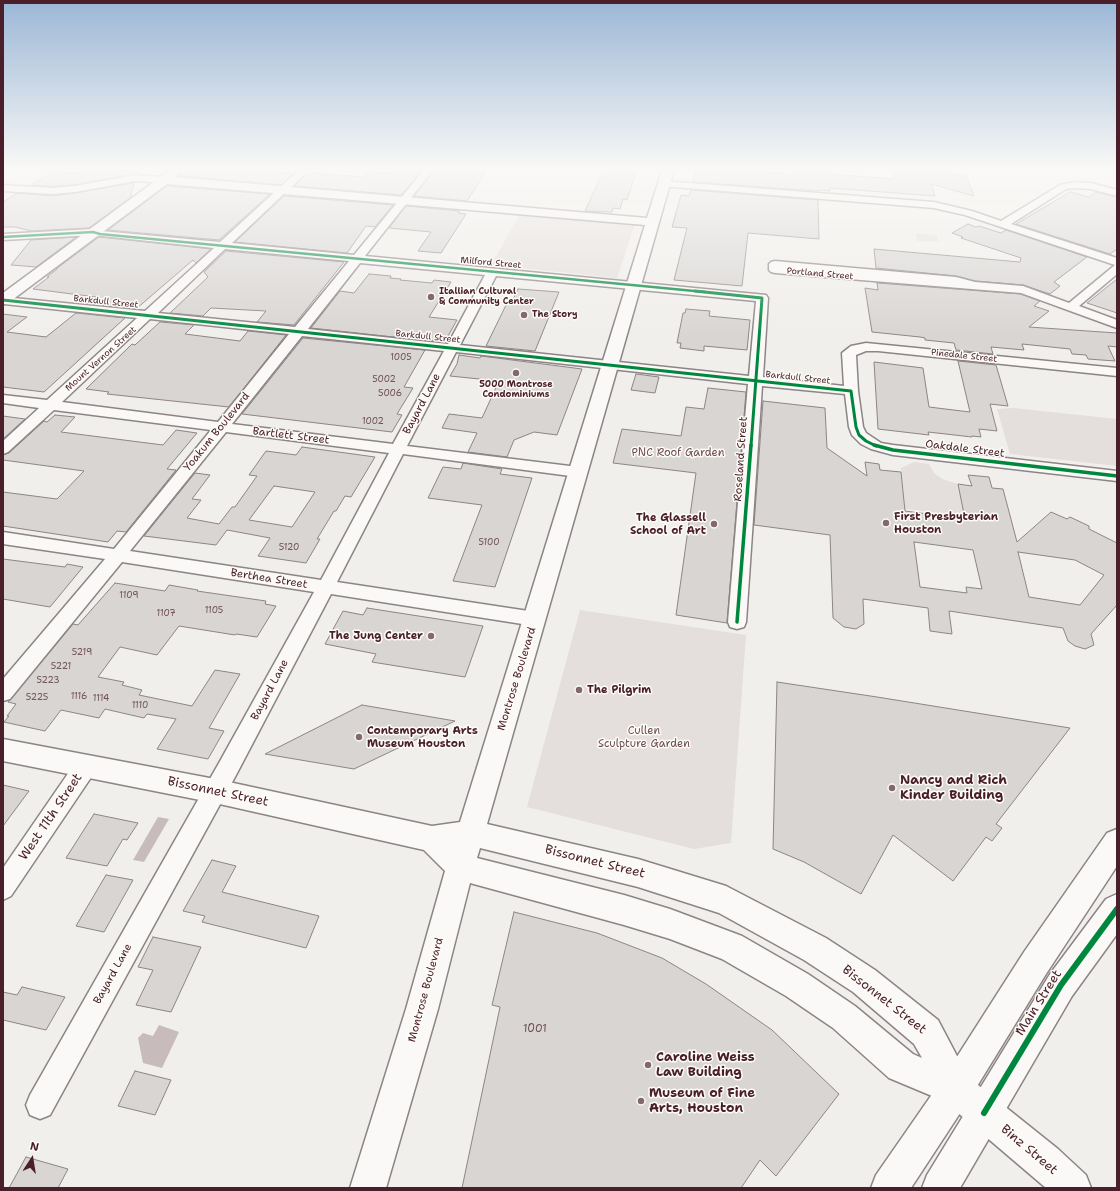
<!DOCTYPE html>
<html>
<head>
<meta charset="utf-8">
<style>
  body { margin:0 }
  #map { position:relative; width:1120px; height:1191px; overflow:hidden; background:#f1efec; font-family:"Shantell Sans",sans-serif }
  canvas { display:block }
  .frame { position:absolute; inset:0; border:4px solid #4a1f2b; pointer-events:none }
  .north { position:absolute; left:12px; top:1139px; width:40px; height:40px; -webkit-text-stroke:3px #fdfcf7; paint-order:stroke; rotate:12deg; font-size:11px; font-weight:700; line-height:16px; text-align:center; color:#4a1f2b }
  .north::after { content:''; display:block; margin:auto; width:14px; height:18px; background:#4a1f2b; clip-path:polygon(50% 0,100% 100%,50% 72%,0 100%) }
</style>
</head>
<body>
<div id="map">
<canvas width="1120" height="1191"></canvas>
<div class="frame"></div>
<div class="north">N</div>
</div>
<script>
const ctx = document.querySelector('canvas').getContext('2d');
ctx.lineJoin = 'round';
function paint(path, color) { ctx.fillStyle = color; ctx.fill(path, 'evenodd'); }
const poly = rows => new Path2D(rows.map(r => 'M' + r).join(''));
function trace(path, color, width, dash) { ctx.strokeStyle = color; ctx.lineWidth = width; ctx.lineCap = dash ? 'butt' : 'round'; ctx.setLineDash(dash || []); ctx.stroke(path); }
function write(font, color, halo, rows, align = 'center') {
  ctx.font = font + ' "Shantell Sans",sans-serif'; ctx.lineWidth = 3; ctx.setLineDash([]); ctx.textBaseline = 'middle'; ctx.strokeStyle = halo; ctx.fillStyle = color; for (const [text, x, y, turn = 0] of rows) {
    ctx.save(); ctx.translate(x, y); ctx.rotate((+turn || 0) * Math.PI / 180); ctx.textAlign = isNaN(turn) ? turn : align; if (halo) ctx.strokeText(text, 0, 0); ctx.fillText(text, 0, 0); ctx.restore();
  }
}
paint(poly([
  [520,214,635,224,617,278,491,265],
  [917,233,935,235,937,236,938,241,917,241,916,236],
  [1013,408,1117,419,1117,466,1010,454,997,409],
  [914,462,929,464,934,473,942,479,958,484,965,516,905,509,901,468],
  [580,610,746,635,731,843,694,849,527,807]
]), '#e4dedc');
paint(poly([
  [158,817,169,819,144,862,133,860],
  [159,1025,179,1032,162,1068,143,1063,138,1038,143,1033,153,1036]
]), '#c8bbbb');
const building = poly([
  [86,170,137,170,136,174,75,185,52,186,31,185,53,172,86,174,86,170],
  [188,170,253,170,293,174,281,185,180,176,188,170],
  [396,170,422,170,401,195,294,186,306,175,310,175,312,173,364,177,368,172,396,174,396,170],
  [434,170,447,170,485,173,467,201,414,196,434,170],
  [610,170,636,172,627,200,623,199,620,209,613,208,612,212,585,211,602,174,605,174,610,170],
  [695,170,736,170,795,175,795,170,829,170,829,174,894,179,892,170,948,173,948,174,966,175,974,196,931,184,935,196,830,188,830,191,818,190,818,191,693,182,695,170],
  [134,183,130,198,89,228,31,231,15,227,3,227,3,202,17,193,52,196,75,193,134,183],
  [167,186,270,194,219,240,108,230,167,186],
  [691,190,818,200,819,239,748,233,742,286,674,280,687,228,672,227,681,195,689,196,691,190],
  [1070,192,1089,197,1096,192,1117,197,1117,249,1110,254,1016,224,1070,192],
  [284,196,393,205,375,227,366,226,347,253,235,242,284,196],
  [406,206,460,211,458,213,466,214,441,253,418,251,431,232,389,228,406,206],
  [968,224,976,227,979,226,1001,233,1006,230,1087,257,1054,282,1060,286,1050,294,1023,285,975,281,956,276,876,268,874,249,1020,262,1021,258,961,238,963,237,952,233,968,224],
  [76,237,36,267,11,265,31,240,76,237],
  [99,237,211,249,196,263,193,260,136,309,87,304,96,297,33,289,49,277,47,277,57,269,56,269,99,237],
  [226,251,344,262,294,325,257,322,266,311,211,308,203,316,170,313,208,277,204,272,226,251],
  [369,274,391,276,390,278,401,279,400,280,432,283,434,280,451,282,429,317,457,320,447,338,436,336,434,340,430,341,311,328,340,291,354,293,369,274],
  [1117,279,1117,313,1087,303,1117,279],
  [877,283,1021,294,1040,301,1034,306,1049,311,1029,327,1117,333,1117,347,1108,346,1115,361,1088,359,1086,355,1072,354,1070,349,1022,344,1024,350,991,347,993,354,956,350,954,343,925,340,925,338,920,337,872,332,865,288,878,290,877,283],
  [518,289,559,292,535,351,486,346,508,301,512,302,518,289],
  [686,309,710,311,709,316,750,320,747,350,704,346,704,351,680,348,681,343,677,343,683,313,685,313,686,309],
  [76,313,125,318,44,392,3,387,3,314,27,317,7,332,46,337,76,313],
  [160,322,194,325,185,334,240,341,248,331,286,335,229,407,107,394,109,392,86,389,132,344,135,345,160,322],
  [303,338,425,350,404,387,413,388,397,414,402,415,392,432,242,414,303,338],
  [459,355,480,358,481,356,582,369,557,435,534,432,514,440,507,457,468,452,477,433,442,428,449,414,482,418,499,381,450,376,457,364,459,355],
  [958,361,996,365,1008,406,990,404,997,431,979,429,981,437,972,436,972,437,928,432,929,435,878,429,874,362,923,368,929,407,970,412,958,361],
  [636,374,659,377,655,393,631,390,636,374],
  [708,388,746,392,727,623,676,615,696,473,613,463,622,429,681,436,686,407,704,409,708,388],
  [763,401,825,408,827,448,867,476,865,462,879,464,880,470,901,472,905,511,965,519,958,484,972,486,968,475,989,477,992,488,1003,489,1017,542,1051,512,1067,519,1070,517,1089,526,1089,529,1117,543,1117,605,1091,634,1094,645,1085,649,1075,646,1068,641,1063,628,949,611,952,634,930,631,928,608,863,599,864,624,856,629,844,627,833,618,830,535,754,525,763,401],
  [914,542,973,550,982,589,966,587,967,593,920,587,914,542],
  [1018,552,1075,560,1104,575,1080,605,1029,597,1018,552],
  [55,415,75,417,61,432,163,445,176,430,197,433,167,469,176,470,126,532,117,531,108,542,3,526,3,492,57,499,84,471,3,460,3,455,9,453,44,421,47,422,55,415],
  [3,416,25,419,3,439,3,416],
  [302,447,375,457,351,497,345,496,336,511,334,511,317,539,320,539,306,563,258,556,270,538,227,530,216,545,144,536,195,473,210,475,192,499,201,500,187,518,219,524,232,507,235,507,257,476,249,475,266,451,296,455,302,447],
  [274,486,315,492,292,527,249,520,274,486],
  [463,463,502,469,500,474,532,478,495,587,453,581,482,505,428,498,443,467,461,469,463,463],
  [3,559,65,567,67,564,83,567,50,607,3,599,3,559],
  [115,583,165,591,169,585,198,590,197,591,266,601,265,604,276,606,257,637,236,634,235,635,179,626,157,655,120,647,98,677,124,682,122,685,142,690,139,695,192,706,215,670,240,674,209,728,224,731,208,759,157,749,176,719,147,714,144,718,105,709,99,718,61,710,45,731,4,722,9,716,7,716,16,704,8,702,73,624,78,625,115,583],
  [367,608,483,626,465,677,372,662,376,654,325,644,343,611,363,615,367,608],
  [777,682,877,697,1070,728,996,824,1002,828,992,841,986,837,953,881,893,835,861,894,804,862,773,849,777,682],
  [362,705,455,721,354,769,265,754,362,705],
  [3,785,29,791,3,826,3,785],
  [94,814,138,823,127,840,123,839,107,866,66,858,94,814],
  [212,860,236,866,222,892,319,916,306,948,202,922,205,916,183,911,212,860],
  [106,875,133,880,104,932,76,926,106,875],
  [514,912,597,933,662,958,706,984,772,1030,839,1094,776,1176,760,1160,741,1188,462,1188,500,1007,492,1005,514,912],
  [153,937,201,947,171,1012,136,1005,153,970,138,967,153,937],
  [22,987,65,997,46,1030,3,1020,3,992,17,995,22,987],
  [135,1071,171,1080,155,1115,118,1106,135,1071],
  [26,1157,68,1169,58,1188,9,1188,26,1157]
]);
paint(building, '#d8d5d3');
trace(building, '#8d8485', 1);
const street = poly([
  [299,170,309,170,232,243,354,255,424,170,433,170,365,256,766,295,768,298,763,377,844,386,842,353,851,346,866,343,1117,368,1117,376,878,351,866,351,856,355,858,391,863,427,866,433,881,443,893,445,1117,471,1117,481,893,455,871,449,861,444,852,435,849,427,845,394,762,386,746,622,744,627,737,629,730,627,728,622,748,384,456,352,407,446,578,467,583,469,586,472,583,475,578,477,403,454,337,582,535,612,542,614,544,619,542,624,535,626,331,594,235,777,50,1115,40,1119,30,1115,26,1105,30,1095,219,763,314,592,122,562,10,699,3,701,3,679,105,559,3,544,3,532,114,549,211,430,54,410,8,452,3,454,3,441,39,408,3,403,3,395,47,400,137,318,4,304,3,297,145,311,214,248,93,235,3,240,3,234,93,229,101,231,220,242,299,170],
  [225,249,349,261,295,327,158,313,225,249],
  [360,263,485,275,448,344,308,329,360,263],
  [496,276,756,301,749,376,460,345,496,276],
  [150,319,289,334,218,422,62,402,150,319],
  [302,336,444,351,393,444,232,424,302,336],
  [226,432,389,453,321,580,130,551,226,432],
  [135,175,164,177,169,180,164,183,135,181,75,192,52,194,3,191,3,185,52,188,75,186,135,175],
  [664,181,934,202,972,211,1001,221,1060,185,1074,182,1091,183,1117,190,1117,196,1091,189,1074,188,1066,189,1011,224,1117,258,1117,274,1079,306,1117,320,1117,328,1021,293,775,273,771,272,769,270,769,264,771,262,775,261,956,277,975,282,1023,286,1069,303,1115,265,965,215,934,208,661,186,659,184,661,182,664,181],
  [86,757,94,759,97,766,94,773,11,896,3,900,3,868,78,759,86,757]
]);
const secondary = poly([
  [170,170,180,170,181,172,175,177,647,218,662,170,674,170,487,824,638,859,726,886,826,938,875,970,938,1020,968,1077,1058,1149,1086,1175,1091,1188,1046,1188,944,1101,889,1078,833,1028,786,996,722,959,670,939,624,925,470,883,438,1009,386,1188,350,1188,406,1009,445,871,424,850,215,803,3,761,3,739,215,779,432,826,460,822,645,225,167,184,8,303,3,304,3,293,170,170],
  [480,848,638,887,719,913,804,960,853,992,914,1044,922,1058,913,1054,855,1006,808,974,742,936,670,909,624,895,477,858,480,848]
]);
const primary = poly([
  [1117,829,1117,866,1046,974,968,1101,911,1188,871,1188,876,1175,944,1077,1024,952,1107,833,1117,829],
  [1117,894,1117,934,1072,996,960,1188,922,1188,927,1175,1050,974,1106,899,1117,894]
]);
trace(street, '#8d8485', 3);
trace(secondary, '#8d8485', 3);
trace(primary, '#8d8485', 3);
paint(street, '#faf9f7');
paint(secondary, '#faf9f7');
paint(primary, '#faf9f7');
trace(poly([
  [3,237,93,232,100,234,705,292]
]), '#00873e', 2.5);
trace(poly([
  [695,291,762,298,751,446],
  [3,300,851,391,856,427,859,435,866,441,876,446]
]), '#00873e', 3);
trace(poly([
  [874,445,893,450,1117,476],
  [737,622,751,445]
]), '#00873e', 3.5);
trace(poly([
  [984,1113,1061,985,1117,909]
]), '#00873e', 6);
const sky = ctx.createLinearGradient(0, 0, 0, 337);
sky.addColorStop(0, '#9bb7d6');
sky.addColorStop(0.5, '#f9f8f6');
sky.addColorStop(1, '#f9f8f600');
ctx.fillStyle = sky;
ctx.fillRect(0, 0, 1120, 337);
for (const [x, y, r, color] of [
  [431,297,4,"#84686f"],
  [524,315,4,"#84686f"],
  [516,373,4,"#84686f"],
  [886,523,4,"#84686f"],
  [714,524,4,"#84686f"],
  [431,636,4,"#84686f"],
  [579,690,4,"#84686f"],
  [359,737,4,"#84686f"],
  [892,788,4,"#84686f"],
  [648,1065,4,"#84686f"],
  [641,1101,4,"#84686f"]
]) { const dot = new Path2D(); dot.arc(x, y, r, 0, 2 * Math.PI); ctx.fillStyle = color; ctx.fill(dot); trace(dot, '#fdfcf7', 1.5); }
write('9px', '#4a1f2b', '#fdfcf7', [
  ["Milford Street",491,263,5],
  ["Portland Street",820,274,5],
  ["Barkdull Street",106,302,6],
  ["Barkdull Street",428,337,6],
  ["Pinedale Street",964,356,6],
  ["Mount Vernon Street",101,359,-42],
  ["Barkdull Street",798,378,6]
]);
write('bold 9px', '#4a1f2b', '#fdfcf7', [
  ["Itallian Cultural",439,292],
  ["& Community Center",439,302],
  ["The Story",532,315],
  ["5000 Montrose",516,385,"center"],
  ["Condominiums",516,395,"center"]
], 'left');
write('9px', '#6e4c55', null, [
  ["1005",401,358],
  ["5002",384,380],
  ["5006",390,394],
  ["1002",373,422],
  ["5100",489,543],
  ["5120",289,548],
  ["1109",129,596],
  ["1105",214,611],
  ["1107",166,614],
  ["5219",82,653],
  ["5221",61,667],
  ["5223",48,681],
  ["1116",79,697],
  ["5225",37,698],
  ["1114",101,699],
  ["1110",140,706]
]);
write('11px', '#4a1f2b', '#fdfcf7', [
  ["Bayard Lane",422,404,-62],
  ["Yoakum Boulevard",217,432,-51],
  ["Bartlett Street",291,436,7],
  ["Oakdale Street",965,449,7],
  ["Roseland Street",741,459,-86],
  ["Berthea Street",269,579,9],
  ["Montrose Boulevard",517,679,-73],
  ["Bayard Lane",270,690,-62],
  ["Bayard Lane",113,974,-61],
  ["Montrose Boulevard",426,990,-75]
]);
write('11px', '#6e4b54', '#fdfcf7', [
  ["PNC Roof Garden",678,453],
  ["Cullen",644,731],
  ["Sculpture Garden",644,744]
]);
write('bold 11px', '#4a1f2b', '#fdfcf7', [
  ["First Presbyterian",894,517],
  ["Houston",894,530],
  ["The Glassell",706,518,"right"],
  ["School of Art",706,531,"right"],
  ["The Jung Center",423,636,"right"],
  ["The Pilgrim",587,690],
  ["Contemporary Arts",367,731],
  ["Museum Houston",367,744]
], 'left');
write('11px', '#6e4c55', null, [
  ["1001",535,1029]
]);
write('bold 13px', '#4a1f2b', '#fdfcf7', [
  ["Nancy and Rich",900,781],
  ["Kinder Building",900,796],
  ["Caroline Weiss",656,1058],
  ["Law Building",656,1073],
  ["Museum of Fine",649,1094],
  ["Arts, Houston",649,1109]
], 'left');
write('13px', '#4a1f2b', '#fdfcf7', [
  ["Bissonnet Street",218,792,12],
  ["West 11th Street",51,817,-56],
  ["Bissonnet Street",595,862,14],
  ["Bissonnet Street",884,1000,38],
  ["Main Street",1039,1003,-58],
  ["Binz Street",1029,1150,40]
]);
</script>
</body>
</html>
